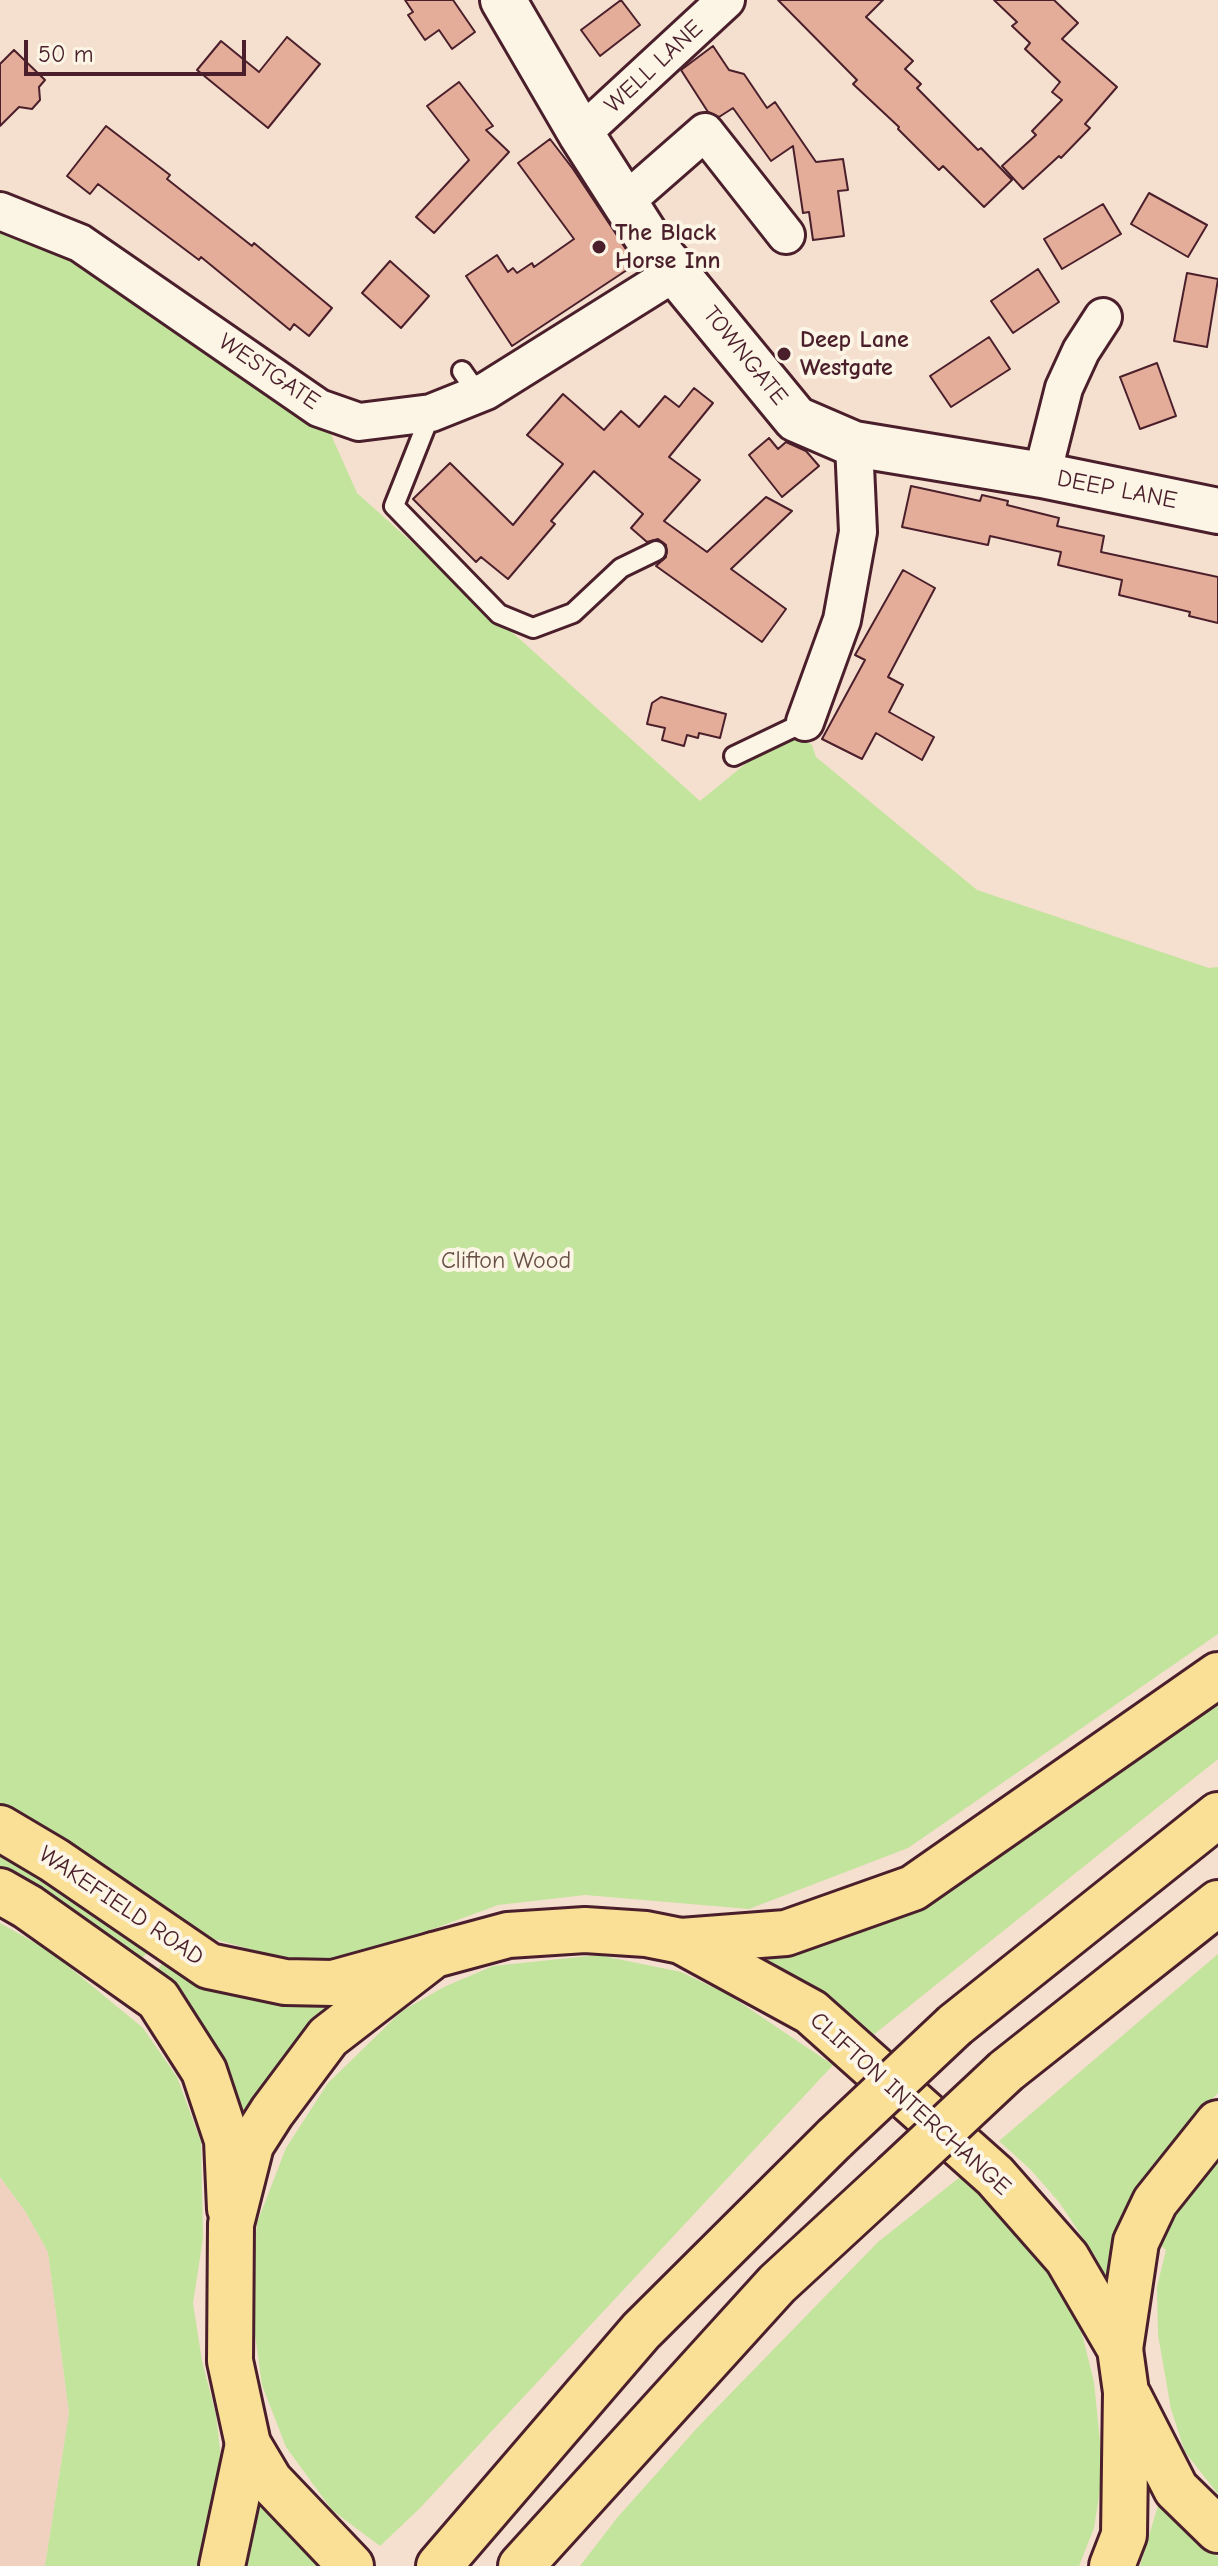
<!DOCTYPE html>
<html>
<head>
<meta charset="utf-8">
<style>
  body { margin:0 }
  #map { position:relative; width:1218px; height:2566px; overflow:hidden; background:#f5dfce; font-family:"Comic Neue",sans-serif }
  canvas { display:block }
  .scale { position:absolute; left:24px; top:40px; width:222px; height:36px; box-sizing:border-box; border:4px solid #4a1f2b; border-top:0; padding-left:10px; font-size:24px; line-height:28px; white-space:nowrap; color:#4a1f2b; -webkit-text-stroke:6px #fcf5e5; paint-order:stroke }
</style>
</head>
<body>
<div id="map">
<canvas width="1218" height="2566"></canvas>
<div class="scale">50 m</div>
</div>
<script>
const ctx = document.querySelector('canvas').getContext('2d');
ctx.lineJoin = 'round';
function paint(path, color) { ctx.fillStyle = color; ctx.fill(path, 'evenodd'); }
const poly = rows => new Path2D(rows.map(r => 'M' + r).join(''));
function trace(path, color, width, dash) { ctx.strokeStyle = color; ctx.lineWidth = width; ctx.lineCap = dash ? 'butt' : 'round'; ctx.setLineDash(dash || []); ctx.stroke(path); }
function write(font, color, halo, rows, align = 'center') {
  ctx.font = font + ' "Comic Neue",sans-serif'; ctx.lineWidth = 8; ctx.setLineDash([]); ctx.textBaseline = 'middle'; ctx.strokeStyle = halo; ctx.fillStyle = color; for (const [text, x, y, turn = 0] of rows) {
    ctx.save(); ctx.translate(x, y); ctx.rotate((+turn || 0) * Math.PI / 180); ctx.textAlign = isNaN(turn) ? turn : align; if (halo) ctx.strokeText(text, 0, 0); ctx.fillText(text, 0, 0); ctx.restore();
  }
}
paint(poly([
  [0,2177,25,2211,48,2252,69,2413,45,2566,0,2566]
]), '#f0d0be');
paint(poly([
  [0,211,319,408,357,493,700,801,787,730,812,745,816,757,977,890,1209,968,1218,967,1218,1634,908,1848,749,1909,585,1895,498,1905,352,1959,282,1958,196,1934,142,1892,0,1805],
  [1218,1696,1218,1759,872,2036,763,1956],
  [0,1851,37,1873,148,1952,136,1964,0,1873],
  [0,1923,51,1952,143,2028,177,2077,201,2142,203,2238,193,2303,202,2361,216,2415,223,2476,205,2566,45,2566,69,2413,48,2252,25,2211,0,2177],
  [1218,1954,1218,2093,1184,2128,1152,2172,1107,2280,1095,2256,1059,2202,1030,2169,999,2141],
  [598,1955,681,1972,729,1995,833,2065,419,2509,380,2546,332,2510,286,2447,262,2385,251,2305,257,2223,286,2148,328,2083,402,2011,444,1987,493,1966],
  [164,1962,209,1987,264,2003,329,2008,301,2034,267,2077,247,2115,240,2121,153,1974],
  [1218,2146,1218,2494,1185,2452,1171,2409,1158,2335,1157,2287,1166,2250,1160,2245,1174,2210],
  [969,2170,1064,2285,1083,2338,1094,2382,1103,2471,1094,2528,1079,2566,580,2566,617,2518,698,2427,878,2242],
  [256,2488,281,2525,319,2566,236,2566],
  [1159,2502,1218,2557,1218,2566,1140,2566]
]), '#c2e49d');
const building = poly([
  [405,0,453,0,475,32,452,49,439,30,425,40,408,15,413,12,405,0],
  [621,0,640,25,600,56,581,30,621,0],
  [778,0,883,0,866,17,913,61,905,69,921,84,917,88,978,150,981,148,1012,180,984,207,943,166,939,170,898,129,899,127,853,84,857,80,778,0],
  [994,0,1054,0,1078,23,1062,39,1117,87,1085,124,1090,128,1061,158,1059,156,1023,189,1002,166,1036,135,1032,131,1062,100,1052,92,1060,82,1025,49,1030,43,1012,26,1017,22,994,0],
  [287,37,320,64,268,128,197,70,221,41,259,72,287,37],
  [713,46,729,70,744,74,767,108,775,102,816,162,843,159,848,190,838,191,844,236,813,240,809,212,803,213,793,146,771,161,733,108,719,117,708,112,681,70,713,46],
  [14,50,45,80,39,87,40,100,32,109,19,107,0,126,0,64,14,50],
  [459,82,493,126,486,130,509,152,434,233,416,217,469,160,427,106,459,82],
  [106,126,170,175,167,179,252,246,254,243,332,308,309,336,294,324,290,330,201,257,199,260,98,184,90,194,67,176,106,126],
  [550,139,573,169,636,264,512,346,466,276,497,255,508,272,513,268,517,273,532,263,534,267,574,239,518,163,550,139],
  [1149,193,1207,225,1188,257,1131,224,1149,193],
  [1103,204,1121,234,1062,269,1044,239,1103,204],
  [390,261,429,296,401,328,362,293,390,261],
  [1038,269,1059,302,1013,333,991,301,1038,269],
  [1187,273,1218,279,1207,347,1174,341,1187,273],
  [989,337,1010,369,951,407,930,376,989,337],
  [1157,363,1176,416,1140,429,1120,377,1157,363],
  [694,388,713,403,669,457,700,480,664,521,707,552,766,497,792,511,731,569,786,609,762,642,656,566,666,557,666,545,658,539,647,542,631,528,643,514,594,471,551,521,555,524,508,579,481,557,476,562,413,499,450,463,513,525,563,464,527,435,563,394,604,430,621,411,639,427,665,396,679,407,694,388],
  [769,438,778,449,786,442,806,451,819,466,782,497,749,455,769,438],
  [911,486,980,501,982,495,1008,501,1007,505,1059,518,1057,526,1104,536,1101,552,1218,577,1218,623,1189,616,1190,612,1119,595,1122,580,1058,565,1061,552,990,536,988,545,902,527,911,486],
  [903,570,935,588,888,677,903,685,889,712,934,737,922,760,876,733,862,759,822,739,865,660,855,655,903,570],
  [661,697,726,714,720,738,699,733,698,738,687,735,684,746,662,740,665,728,647,724,652,703,661,697]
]);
paint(building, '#e4ad9a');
trace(building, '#4a1f2b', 2);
const service = poly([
  [462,371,478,394],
  [431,413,394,506,499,614,533,628,573,613,621,568,656,551],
  [734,756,805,722]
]);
const minor = poly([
  [581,134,726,0],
  [625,202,705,132,786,235],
  [0,211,80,243,319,408,359,422,431,413,486,391,676,272],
  [1042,475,1064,388,1081,351,1103,317],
  [805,722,842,620,858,532,854,444]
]);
const tertiary = poly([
  [503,0,581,134,648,239,796,419,854,444,1042,475,1218,511]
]);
const primary = poly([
  [0,1828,54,1860,209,1966,285,1982,333,1983,434,1955],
  [0,1891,28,1907,158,1999,204,2071,227,2140,230,2209]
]);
const trunk = poly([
  [1129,2397,1176,2489,1218,2530],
  [351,2566,270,2481,248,2444,230,2361,231,2224,251,2145,272,2112,328,2037,434,1955,508,1935,585,1930,646,1934,681,1941,811,2012,995,2176,1067,2258,1120,2349,1126,2392,1124,2535,1112,2566]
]);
const motorway = poly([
  [681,1941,786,1933,913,1888,1218,1675],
  [955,2025,1218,1815],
  [1006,2071,1218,1903],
  [1120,2349,1136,2242,1155,2202,1218,2123],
  [222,2566,248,2444],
  [439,2566,641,2331,835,2138],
  [521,2566,777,2284,894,2176]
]);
trace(service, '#4a1f2b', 24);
trace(minor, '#4a1f2b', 42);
trace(tertiary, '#4a1f2b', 50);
trace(primary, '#4a1f2b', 50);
trace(trunk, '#4a1f2b', 50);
trace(motorway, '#4a1f2b', 50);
trace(service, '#fcf5e5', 18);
trace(minor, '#fcf5e5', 36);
trace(tertiary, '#fcf5e5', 44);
trace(primary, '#fadf96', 44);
trace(trunk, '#fadf96', 44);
trace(motorway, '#fadf96', 44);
const motorwayBridge = poly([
  [835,2138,955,2025],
  [894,2176,1006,2071]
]);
trace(motorwayBridge, '#4a1f2b', 50, []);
trace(motorwayBridge, '#fadf96', 44);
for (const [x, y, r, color] of [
  [599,247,8,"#4a1f2b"],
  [784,354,8,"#4a1f2b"]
]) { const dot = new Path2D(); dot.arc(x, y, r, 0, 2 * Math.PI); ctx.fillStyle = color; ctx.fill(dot); trace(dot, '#fcf5e5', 3); }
write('24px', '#4a1f2b', '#fcf5e5', [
  ["WELL LANE",654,67,-43],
  ["TOWNGATE",745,356,51],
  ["WESTGATE",269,372,34],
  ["DEEP LANE",1117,490,11],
  ["WAKEFIELD ROAD",121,1906,34],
  ["CLIFTON INTERCHANGE",910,2104,42]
]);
write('bold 24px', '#4a1f2b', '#fcf5e5', [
  ["The Black",615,233],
  ["Horse Inn",615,261],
  ["Deep Lane",800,340],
  ["Westgate",800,368]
], 'left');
write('24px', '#685048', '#fcf5e5', [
  ["Clifton Wood",506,1261]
]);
</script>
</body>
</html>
